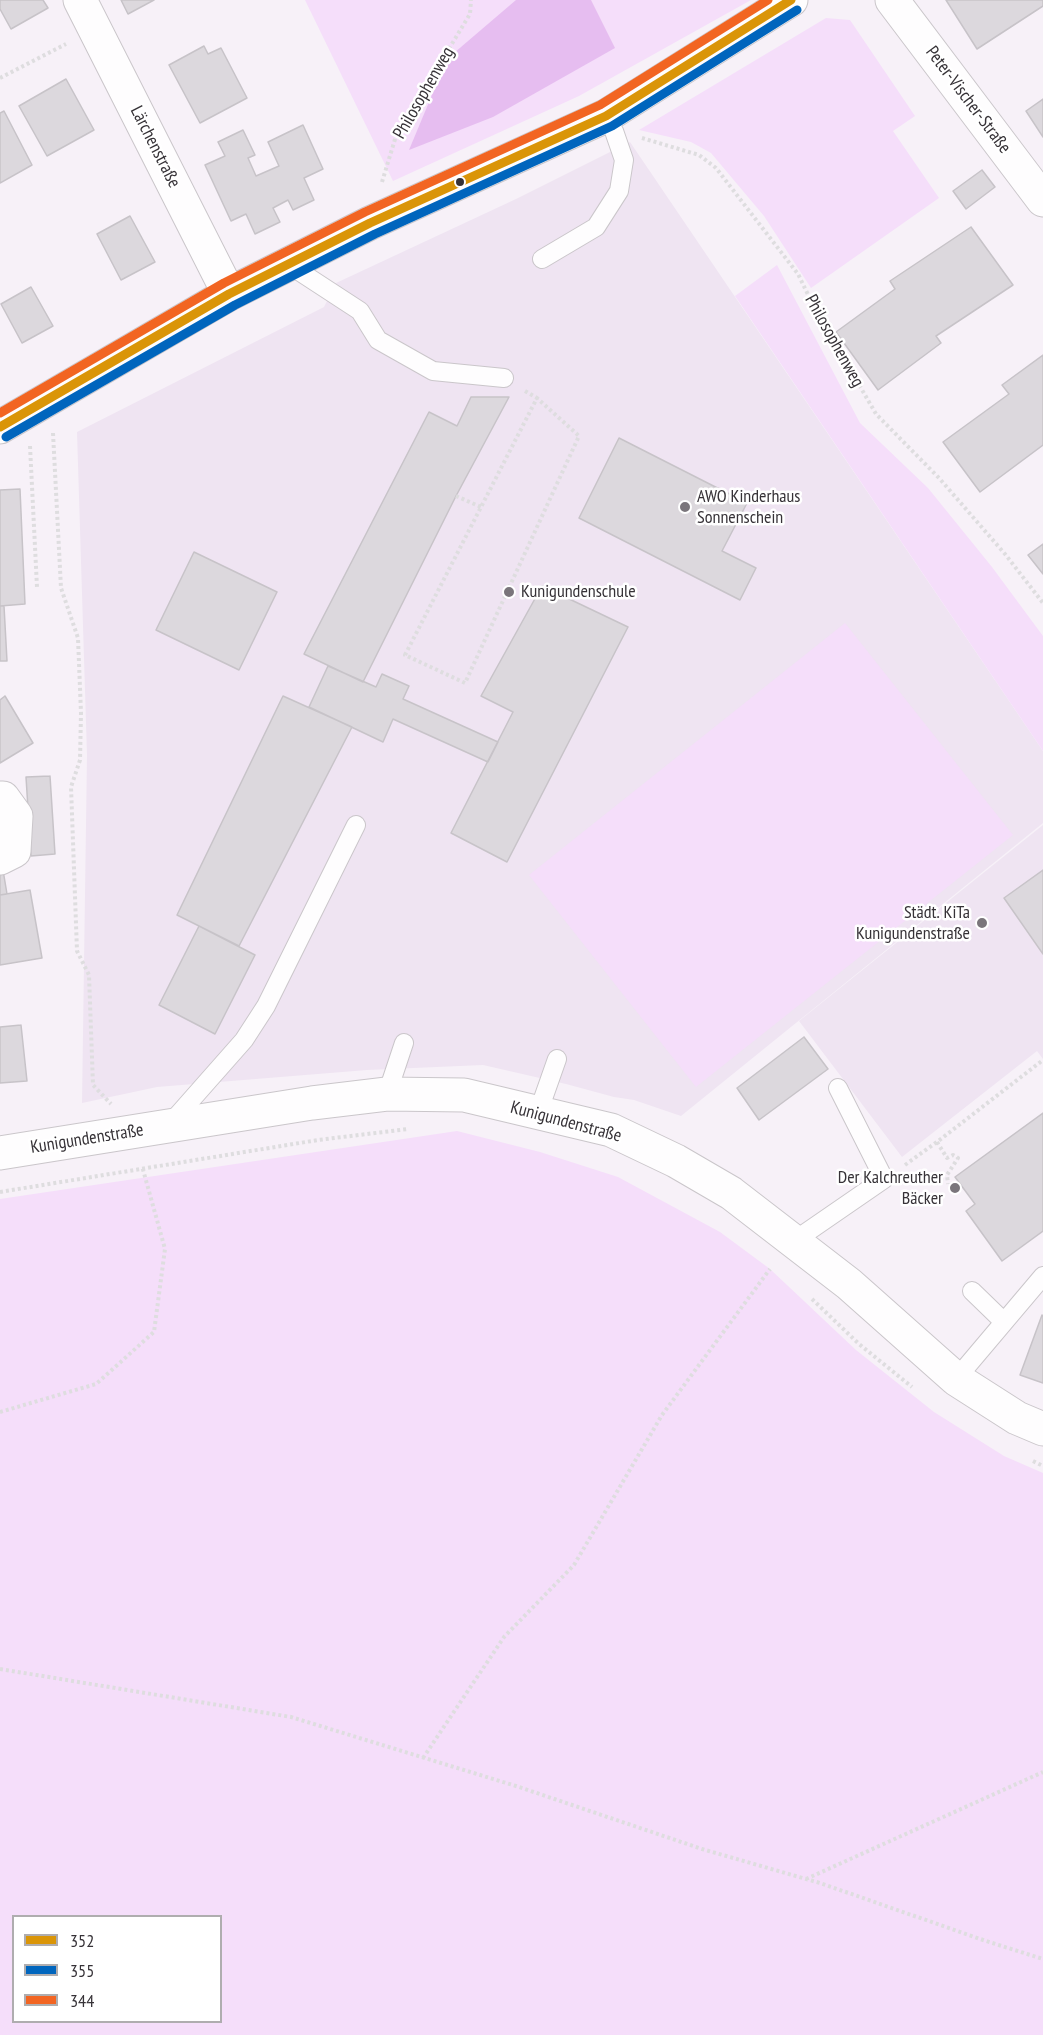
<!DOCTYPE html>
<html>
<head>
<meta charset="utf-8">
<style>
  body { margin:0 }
  #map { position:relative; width:1043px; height:2035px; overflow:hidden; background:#f7f1f8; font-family:"PT Sans Narrow",sans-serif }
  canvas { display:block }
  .legend { position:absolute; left:12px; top:1915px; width:210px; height:108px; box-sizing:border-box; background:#fff; border:2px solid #afadaf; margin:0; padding:8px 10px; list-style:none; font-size:18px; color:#363237 }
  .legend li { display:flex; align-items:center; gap:12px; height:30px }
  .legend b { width:30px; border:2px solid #afadaf }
</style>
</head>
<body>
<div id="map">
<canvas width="1043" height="2035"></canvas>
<ul class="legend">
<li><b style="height:8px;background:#da9508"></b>352</li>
<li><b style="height:8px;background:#0065bd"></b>355</li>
<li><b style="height:8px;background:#f26522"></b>344</li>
</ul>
</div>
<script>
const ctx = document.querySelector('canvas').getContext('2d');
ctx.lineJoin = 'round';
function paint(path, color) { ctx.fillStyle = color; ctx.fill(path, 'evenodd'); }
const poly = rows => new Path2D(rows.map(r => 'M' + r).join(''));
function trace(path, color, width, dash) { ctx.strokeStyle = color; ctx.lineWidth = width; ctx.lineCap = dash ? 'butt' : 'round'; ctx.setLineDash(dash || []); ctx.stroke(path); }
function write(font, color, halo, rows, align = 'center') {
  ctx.font = font + ' "PT Sans Narrow",sans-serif'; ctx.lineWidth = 5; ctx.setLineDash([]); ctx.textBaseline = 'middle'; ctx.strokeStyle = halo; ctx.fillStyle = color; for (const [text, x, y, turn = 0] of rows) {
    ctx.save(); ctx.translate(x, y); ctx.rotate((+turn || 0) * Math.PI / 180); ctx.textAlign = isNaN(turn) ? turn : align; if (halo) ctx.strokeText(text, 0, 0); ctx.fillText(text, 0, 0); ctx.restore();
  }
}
paint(poly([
  [630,142,1043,751,1043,823,681,1116,634,1100,614,1097,566,1084,483,1065,367,1070,157,1087,82,1103,87,755,77,432,324,307,336,283,516,199],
  [1043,825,1043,1059,1037,1051,902,1157,799,1021]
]), '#efe4f2');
paint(poly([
  [305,0,751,0,579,96,393,181],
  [826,18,850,20,915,116,893,131,939,198,811,288,764,216,711,153,691,142,639,130],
  [777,265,860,423,928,488,992,567,1043,636,1043,751,735,296],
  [845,623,1013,835,696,1087,529,875],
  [457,1131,540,1152,618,1177,720,1232,770,1269,856,1350,934,1412,1004,1456,1043,1473,1043,2035,0,2035,0,1199],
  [14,1916,220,1916,220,2022,14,2022]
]), '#f5defa');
paint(poly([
  [516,0,591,0,615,48,493,117,409,150,447,59]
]), '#e6bdf0');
const building = poly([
  [0,0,43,0,48,8,11,29,0,9,0,0],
  [121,0,154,0,128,14,121,0],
  [946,0,1043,0,1043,6,977,49,946,0],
  [204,46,208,54,221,48,247,98,200,123,169,65,204,46],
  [66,79,94,130,47,156,19,106,66,79],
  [1043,99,1043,137,1026,111,1043,99],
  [4,111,32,165,0,183,0,113,4,111],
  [303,125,323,169,304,178,314,200,293,210,288,200,273,208,280,222,255,234,246,214,231,221,205,165,225,156,218,142,243,130,255,155,248,158,256,176,279,166,268,142,303,125],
  [982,170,995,187,966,209,953,191,982,170],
  [130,216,155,262,121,280,97,234,130,216],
  [971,227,1013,285,936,336,941,343,878,390,836,332,895,289,890,281,971,227],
  [31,287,53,326,22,343,1,304,31,287],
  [1043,355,1043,445,980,492,943,442,1009,394,1002,385,1043,355],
  [471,397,509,397,456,496,363,682,304,654,429,412,457,426,471,397],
  [619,438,747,503,722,551,756,568,740,600,579,518,619,438],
  [20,489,25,604,0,606,0,490,20,489],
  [1043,544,1043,574,1028,555,1043,544],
  [194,552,277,592,239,670,156,630,194,552],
  [542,586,628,627,507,862,451,833,513,712,481,696,542,586],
  [0,606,4,606,7,661,0,661,0,606],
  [328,666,376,687,382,674,409,686,403,699,498,742,488,762,393,719,383,742,309,707,328,666],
  [5,696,33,743,0,763,0,700,5,696],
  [283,696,352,727,239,946,177,915,283,696],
  [50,776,55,854,31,856,26,777,50,776],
  [0,870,3,870,7,894,0,895,0,870],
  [1043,870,1043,954,1004,898,1043,870],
  [30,890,42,958,0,965,0,895,30,890],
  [199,926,255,955,215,1034,159,1005,199,926],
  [21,1025,27,1081,0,1083,0,1027,21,1025],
  [804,1037,828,1069,759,1120,737,1088,804,1037],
  [1043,1113,1043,1231,1002,1261,966,1211,975,1204,955,1177,1043,1113],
  [1042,1315,1043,1316,1043,1383,1020,1375,1042,1315]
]);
paint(building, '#dcd8dd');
trace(building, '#c7c3c8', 1.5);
const lane = poly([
  [542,259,596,227,619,191,624,160,614,131],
  [288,264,360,311,378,340,433,371,504,378],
  [387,1094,404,1043],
  [538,1113,557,1059],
  [169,1125,244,1040,266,1006,356,825],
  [794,1241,884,1179,838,1088],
  [972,1291,1004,1322],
  [956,1379,1043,1276]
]);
const street = poly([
  [80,0,229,294],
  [892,0,1043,200],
  [0,427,229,294,370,223,606,116,791,0],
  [0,798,3,798,16,816,14,851,0,858],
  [0,1153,312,1103,387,1094,464,1095,611,1130,676,1161,731,1193,849,1284,956,1379,1017,1418,1043,1429]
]);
trace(lane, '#cac6ca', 20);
trace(street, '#cac6ca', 35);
trace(poly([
  [0,78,66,44],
  [642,138,699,155,716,168,798,274,814,307,876,414,939,478,1005,554,1043,603],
  [382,182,396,136,470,14,471,0],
  [525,391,537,398,405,655,465,683,579,436,537,398],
  [53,433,61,588,78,638,81,713,80,760,71,787,77,951,89,975,93,1085,111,1104],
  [30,446,37,587],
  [456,496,481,507],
  [937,1142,947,1158,953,1155,958,1158,947,1175,948,1184],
  [905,1165,937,1142,1043,1060],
  [0,1192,318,1140,408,1129],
  [812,1299,859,1344,912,1387],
  [0,1412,96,1384,154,1332,165,1249,142,1166],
  [1033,1461,1043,1466],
  [0,1669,291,1717,516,1786,702,1849,820,1883,986,1941,1043,1959],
  [423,1758,504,1637,574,1565,662,1415,770,1269],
  [806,1879,1043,1772]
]), '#dedddf', 4, [3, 3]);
trace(lane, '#fefdfe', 18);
trace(street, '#fefdfe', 33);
trace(poly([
  [0,427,229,294,370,223,606,116,791,0]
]), '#da9508', 9);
trace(poly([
  [6,437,235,305,375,234,612,126,797,10]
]), '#0065bd', 9);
trace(poly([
  [0,413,224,283,365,212,600,105,768,0]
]), '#f26522', 9);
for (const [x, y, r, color] of [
  [460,182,5,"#363237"],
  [685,507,6,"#7a757b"],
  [509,592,6,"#7a757b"],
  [982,923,6,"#7a757b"],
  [955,1188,6,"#7a757b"]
]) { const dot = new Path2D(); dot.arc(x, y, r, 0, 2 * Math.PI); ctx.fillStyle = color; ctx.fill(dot); trace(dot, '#fff', 2); }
write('18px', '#363237', '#fff', [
  ["Philosophenweg",424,93,-60],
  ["Peter-Vischer-Straße",968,100,53],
  ["Lärchenstraße",155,147,63],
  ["Philosophenweg",834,341,61],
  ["Kunigundenstraße",566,1122,15],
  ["Kunigundenstraße",87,1139,-9]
]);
write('18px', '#363237', '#fff', [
  ["AWO Kinderhaus",697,497],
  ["Sonnenschein",697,518],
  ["Kunigundenschule",521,592],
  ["Städt. KiTa",970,913,"right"],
  ["Kunigundenstraße",970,934,"right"],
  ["Der Kalchreuther",943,1178,"right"],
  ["Bäcker",943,1199,"right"]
], 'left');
</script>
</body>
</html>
